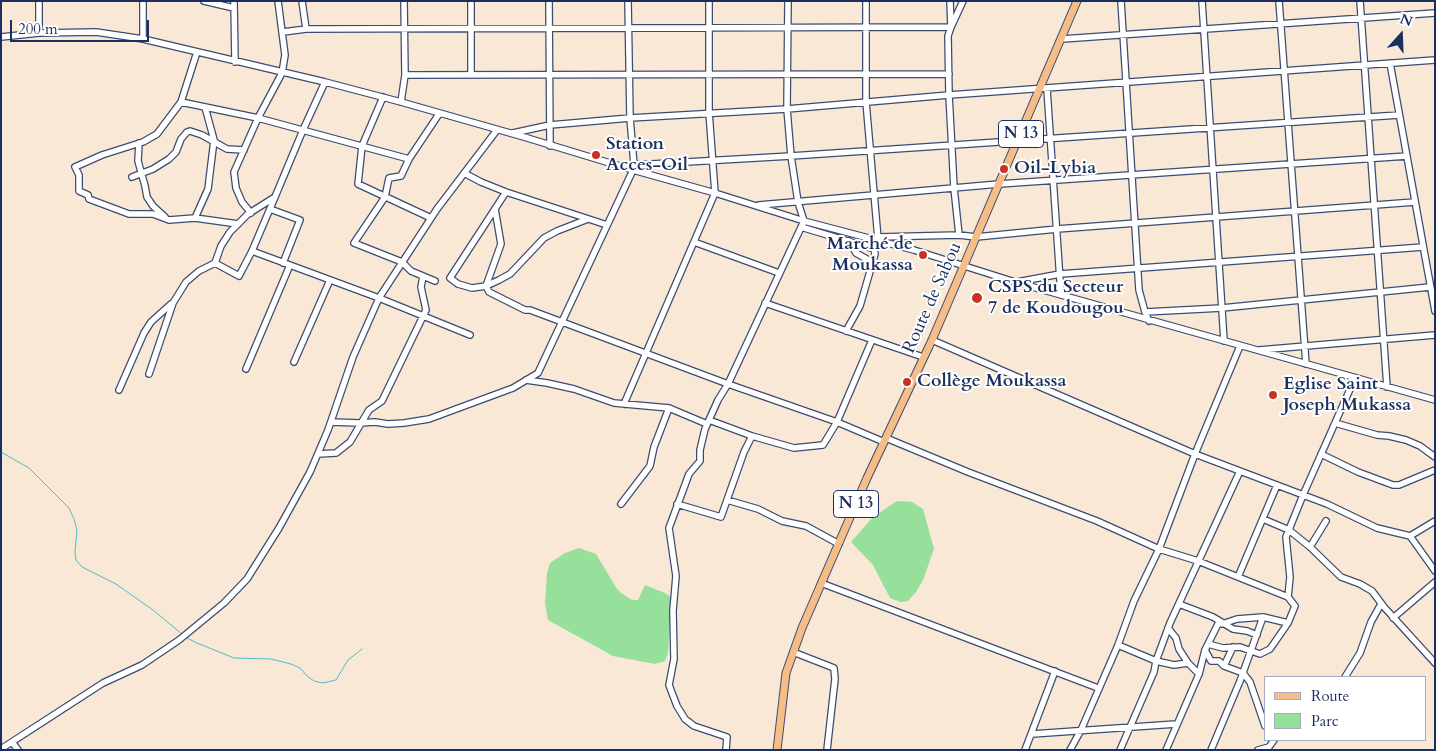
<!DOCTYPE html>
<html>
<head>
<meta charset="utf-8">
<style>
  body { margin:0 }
  #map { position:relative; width:1436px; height:751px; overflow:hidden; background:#f8e8d5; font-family:Cardo,serif }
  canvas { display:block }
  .frame { position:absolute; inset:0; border:2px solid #1b2f5e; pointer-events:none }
  .legend { position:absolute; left:1264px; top:676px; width:162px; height:65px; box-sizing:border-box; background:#fff; border:1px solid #a4acbf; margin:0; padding:6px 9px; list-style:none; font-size:15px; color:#1b2f5e }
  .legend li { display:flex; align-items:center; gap:10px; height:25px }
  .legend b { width:25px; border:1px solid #a4acbf }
  .north { position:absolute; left:1376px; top:10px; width:50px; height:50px; -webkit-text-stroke:4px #fff; paint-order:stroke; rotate:20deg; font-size:14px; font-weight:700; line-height:20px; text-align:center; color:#1b2f5e }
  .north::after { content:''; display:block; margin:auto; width:18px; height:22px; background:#1b2f5e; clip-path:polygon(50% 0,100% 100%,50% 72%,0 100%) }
  .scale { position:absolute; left:10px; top:20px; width:139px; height:22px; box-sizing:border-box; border:2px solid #1b2f5e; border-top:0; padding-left:6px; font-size:15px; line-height:18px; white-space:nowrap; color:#1b2f5e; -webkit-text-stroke:4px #fff; paint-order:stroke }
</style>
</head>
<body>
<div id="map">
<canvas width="1436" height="751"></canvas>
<div class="frame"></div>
<ul class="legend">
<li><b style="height:6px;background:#f6be87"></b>Route</li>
<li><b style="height:14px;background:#96e09b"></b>Parc</li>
</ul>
<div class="north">N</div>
<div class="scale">200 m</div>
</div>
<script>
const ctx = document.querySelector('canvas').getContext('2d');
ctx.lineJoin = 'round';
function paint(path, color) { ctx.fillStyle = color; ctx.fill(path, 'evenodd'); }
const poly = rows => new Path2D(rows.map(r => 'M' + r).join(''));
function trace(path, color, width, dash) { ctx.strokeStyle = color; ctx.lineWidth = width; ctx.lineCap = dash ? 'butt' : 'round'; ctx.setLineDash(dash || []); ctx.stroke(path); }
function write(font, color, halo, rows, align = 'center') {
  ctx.font = font + ' Cardo,serif'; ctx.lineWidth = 4; ctx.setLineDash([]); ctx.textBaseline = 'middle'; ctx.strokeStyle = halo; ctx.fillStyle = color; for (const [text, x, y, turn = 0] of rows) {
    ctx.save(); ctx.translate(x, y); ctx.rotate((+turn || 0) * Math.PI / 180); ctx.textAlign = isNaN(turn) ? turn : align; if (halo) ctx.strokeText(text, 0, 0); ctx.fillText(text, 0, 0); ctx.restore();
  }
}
paint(poly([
  [897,501,912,502,923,509,934,549,923,580,916,592,908,601,901,602,890,598,873,565,851,542,873,517],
  [579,548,596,554,617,589,621,593,632,600,638,600,645,585,665,593,671,597,668,653,665,661,655,664,613,656,548,620,545,603,547,573,550,563,565,553]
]), '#96e09b');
trace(poly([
  [1,452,29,468,69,508,74,519,77,530,75,552,76,560,82,567,116,584,153,610,182,634],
  [185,637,197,643,234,658,271,659,291,664,300,668,307,676,314,681,323,683,336,680,348,660,362,649]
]), '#50bdca', 1);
const minor = poly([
  [143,1,143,39],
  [204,1,234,8],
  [234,1,235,62],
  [302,1,306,29],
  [471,1,471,75],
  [549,1,550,146],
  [866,1,866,102,878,239],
  [950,1,951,27,948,36,949,95,954,188,959,235],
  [1121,1,1139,290,1145,312,1149,321],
  [1202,1,1224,341],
  [1279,1,1306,364],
  [1360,1,1387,387],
  [283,32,306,29,951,27,963,1],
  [39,33,39,1],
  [1,37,39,33,96,32,143,39,325,82,401,102,524,137,633,170,715,193,804,221,914,250,1015,282,1435,400],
  [1062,39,1435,13],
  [197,52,181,102,157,134,143,142,102,155,75,167,79,175,79,191,88,195,89,199,129,214,153,214,169,220,195,218,238,224],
  [1390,63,1435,311],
  [405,75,949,74],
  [1047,89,1061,295],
  [383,97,362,146,358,184,431,218],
  [181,102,258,118,409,159],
  [401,102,405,75,404,1],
  [513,133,550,125,630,118,787,109,949,95,1435,60],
  [139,143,138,161,145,186,147,197,153,206,165,217],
  [634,165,791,156,1399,115],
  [464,173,481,182,506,192,607,225],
  [132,177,153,169,169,159,176,152,181,139,187,132,190,131,202,135,227,149,244,150],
  [506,192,450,278,458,284,472,288,486,286,499,280,510,274,544,238,557,231,588,219],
  [759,205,999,184,1407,156],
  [270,209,300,220,283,263],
  [495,209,501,244,486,286,489,292,525,310,530,310,728,384,837,422,884,442],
  [251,213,242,202,236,188,234,172,258,118,282,73,285,55,278,1],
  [195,218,208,189,214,140,205,107],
  [801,227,874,249,875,254,860,306,846,331],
  [878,237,959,235,976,237,1057,229,1415,202],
  [849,241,856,253,872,262],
  [694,242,779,273],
  [252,251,379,298,470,335],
  [215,263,221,246,230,232,248,214,275,197,303,130,325,82],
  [435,281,411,271,402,262,354,243,385,197,389,178,401,176,409,159,439,114],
  [1017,282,1060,274,1423,247],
  [765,303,923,357],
  [1145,312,1222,308,1430,287],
  [932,340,1195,454,1327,504,1377,528,1410,536,1435,521],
  [1259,350,1435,335],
  [294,362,330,280],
  [246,369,290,265],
  [149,374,173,303,186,282,199,271,215,263,239,276,252,251,275,197],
  [526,380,547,383,574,389,614,403,669,408,707,424],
  [119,390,144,333,151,322,171,304],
  [624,404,715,193,709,112,709,1],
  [709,420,752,436,794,448,823,445,837,422,872,340],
  [331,422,360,423,375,422,388,424,404,423,429,419,513,388,538,373,633,170,634,165,630,118,628,1],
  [1335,423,1377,435,1389,436,1406,440,1420,446,1435,457],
  [886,438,968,472,1097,521,1159,549,1198,561,1288,597,1290,577,1286,537,1303,495,1355,378],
  [318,454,336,453,350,442,369,410,382,401,426,310,421,287,423,276],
  [1321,454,1358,472,1393,485,1399,485,1435,470],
  [727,500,758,509,782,521,806,526,839,544],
  [621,504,650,466,654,447,669,408],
  [677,504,721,517,744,452,752,436],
  [1263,519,1289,530,1310,547,1341,577,1360,584,1372,591,1384,607,1435,663],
  [1410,536,1435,571],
  [1310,547,1326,521],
  [1238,577,1277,485],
  [821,583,1098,688],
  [1179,604,1213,617,1233,629,1247,631,1257,635],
  [1393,618,1435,582],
  [1222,624,1237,619,1263,617,1288,623],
  [1168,628,1176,638,1179,649,1188,663],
  [1208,644,1223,648,1240,647,1260,654,1270,649,1288,623,1295,606,1288,597],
  [1118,645,1156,661,1174,665,1188,663,1199,674],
  [1205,650,1211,661,1219,661,1224,666,1243,673,1250,682,1265,726],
  [793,652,834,668,835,679,827,750],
  [1224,666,1233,647],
  [1345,677,1360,653,1371,622,1381,604],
  [1032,734,1176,724],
  [12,742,18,750],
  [1,749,103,683,142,665,179,640,224,603,247,579,279,528,310,472,328,430,353,357,379,298,437,209,497,130],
  [726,750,727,737,694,726,685,719,677,706,669,685,674,659,673,611,676,576,669,528,689,474,700,461,700,450,705,429,718,400,728,384,804,221,798,202,791,156,787,109,788,1],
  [1025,750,1055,671],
  [1070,750,1081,730,1118,645,1134,601,1159,549,1195,454,1240,346],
  [1120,750,1154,672,1156,661,1170,623,1240,471],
  [1166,750,1199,674,1205,650,1219,622],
  [1211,750,1240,681,1263,617],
  [1258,750,1269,747,1274,740]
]);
const major = poly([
  [777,750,786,673,802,628,867,478,932,340,1077,1]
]);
trace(minor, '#3c4b70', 8);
trace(major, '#3c4b70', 9);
trace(minor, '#fff', 5.5);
trace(major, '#f6be87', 7);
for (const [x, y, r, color] of [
  [596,155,5,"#c8321e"],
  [1004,169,5,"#c8321e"],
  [923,255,5,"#c8321e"],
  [977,298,6,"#c8321e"],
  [907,382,5,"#c8321e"],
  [1273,395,5,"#c8321e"]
]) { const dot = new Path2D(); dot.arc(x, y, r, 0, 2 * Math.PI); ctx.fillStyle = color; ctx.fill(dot); trace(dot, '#fff', 2); }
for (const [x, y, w] of [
  [1021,134,45],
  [856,504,45]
]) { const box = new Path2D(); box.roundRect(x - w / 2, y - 13.5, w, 27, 4); ctx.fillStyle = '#fff'; ctx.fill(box); trace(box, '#1b2f5e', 1); }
write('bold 16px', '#1b2f5e', null, [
  ["N 13",1021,134],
  ["N 13",856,504]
]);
write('bold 18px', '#1b2f5e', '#fff', [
  ["Station",606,145],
  ["Acces-Oil",606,166],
  ["Oil-Lybia",1014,169],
  ["Marché de",913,245,"right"],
  ["Moukassa",913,266,"right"],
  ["CSPS du Secteur",988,288],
  ["7 de Koudougou",988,309],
  ["Collège Moukassa",917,382],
  ["Eglise Saint",1283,385],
  ["Joseph Mukassa",1283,406]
], 'left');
write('18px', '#1b2f5e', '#fff', [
  ["Route de Sabou",933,298,-66]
]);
</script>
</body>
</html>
